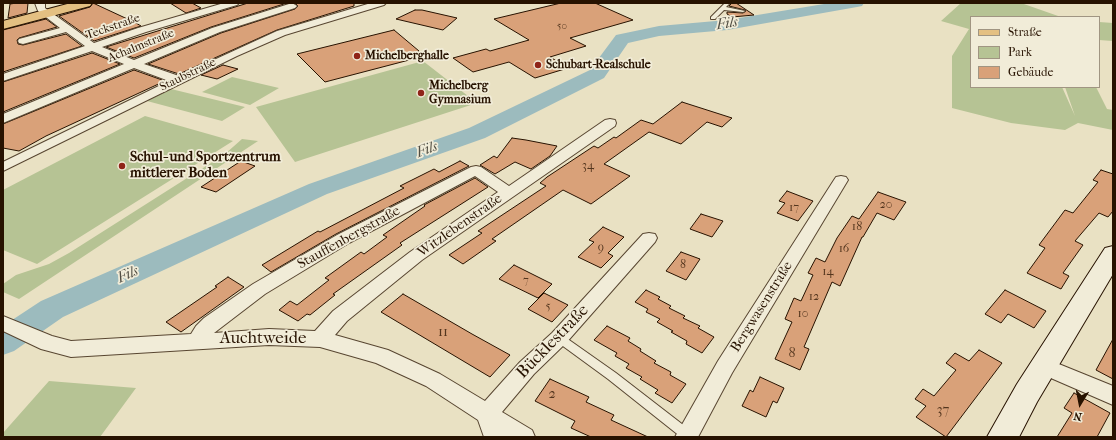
<!DOCTYPE html>
<html>
<head>
<meta charset="utf-8">
<style>
  body { margin:0 }
  #map { position:relative; width:1116px; height:440px; overflow:hidden; background:#e9e1c3; font-family:"IM FELL French Canon",serif }
  canvas { display:block }
  .frame { position:absolute; inset:0; border:4px solid #271200; pointer-events:none }
  .legend { position:absolute; left:970px; top:16px; width:130px; height:72px; box-sizing:border-box; background:#f1ecd8; border:1px solid #a09582; margin:0; padding:5px 7px; list-style:none; font-size:12px; color:#271200 }
  .legend li { display:flex; align-items:center; gap:8px; height:20px }
  .legend b { width:20px; border:1px solid #a09582 }
  .north { position:absolute; left:1060px; top:384px; width:40px; height:40px; -webkit-text-stroke:3px #f1ecd8; paint-order:stroke; rotate:190deg; font-size:11px; font-weight:700; line-height:16px; text-align:center; color:#271200 }
  .north::after { content:''; display:block; margin:auto; width:14px; height:18px; background:#271200; clip-path:polygon(50% 0,100% 100%,50% 72%,0 100%) }
</style>
</head>
<body>
<div id="map">
<canvas width="1116" height="440"></canvas>
<div class="frame"></div>
<ul class="legend">
<li><b style="height:5px;background:#e4c082"></b>Straße</li>
<li><b style="height:11px;background:#b6c394"></b>Park</li>
<li><b style="height:11px;background:#d9a179"></b>Gebäude</li>
</ul>
<div class="north">N</div>
</div>
<script>
const ctx = document.querySelector('canvas').getContext('2d');
ctx.lineJoin = 'round';
function paint(path, color) { ctx.fillStyle = color; ctx.fill(path, 'evenodd'); }
const poly = rows => new Path2D(rows.map(r => 'M' + r).join(''));
function trace(path, color, width, dash) { ctx.strokeStyle = color; ctx.lineWidth = width; ctx.lineCap = dash ? 'butt' : 'round'; ctx.setLineDash(dash || []); ctx.stroke(path); }
function write(font, color, halo, rows, align = 'center') {
  ctx.font = font + ' "IM FELL French Canon",serif'; ctx.lineWidth = 3.5; ctx.setLineDash([]); ctx.textBaseline = 'middle'; ctx.strokeStyle = halo; ctx.fillStyle = color; for (const [text, x, y, turn = 0] of rows) {
    ctx.save(); ctx.translate(x, y); ctx.rotate((+turn || 0) * Math.PI / 180); ctx.textAlign = isNaN(turn) ? turn : align; if (halo) ctx.strokeText(text, 0, 0); ctx.fillText(text, 0, 0); ctx.restore();
  }
}
paint(poly([
  [961,3,1021,3,1061,17,971,17,971,87,1062,87,1075,116,1065,87,1096,87,1107,109,1113,110,1113,130,1078,123,1065,130,1011,123,952,108,952,56,969,29,941,21],
  [1099,22,1113,23,1113,41,1099,40],
  [423,61,477,103,295,162,256,107],
  [232,77,279,88,250,105,202,92],
  [171,89,245,107,222,121,147,101],
  [145,116,233,141,37,264,3,250,3,190],
  [242,139,258,141,19,299,3,292,3,284,16,275,49,264,69,253,225,154],
  [49,381,136,388,100,437,3,437,3,433]
]), '#b6c394');
paint(poly([
  [830,3,864,3,862,6,857,7,727,30,659,36,628,43,604,78,485,138,327,194,63,317,14,351,3,355,3,326,41,301,309,184,469,128,590,70,616,35,659,26,727,20,830,3]
]), '#9cbbbe');
const building = poly([
  [17,3,28,3,27,13,8,18,10,4,17,3],
  [93,3,136,23,141,26,94,41,59,16,90,7,93,3],
  [170,3,192,3,201,8,186,13,170,3],
  [248,3,287,3,211,27,134,58,106,47,248,3],
  [295,3,354,3,354,6,277,30,179,74,148,64,221,33,295,9,298,6,295,3],
  [561,3,595,3,633,20,570,38,586,46,550,57,568,68,535,78,509,62,473,72,453,58,486,49,490,51,529,40,494,19,561,3],
  [732,3,736,3,754,15,732,17,727,14,727,12,743,13,746,11,745,10,729,6,732,3],
  [415,10,422,10,457,18,443,30,396,19,415,10],
  [46,19,57,27,19,38,17,40,18,44,23,45,66,34,82,46,3,72,3,30,46,19],
  [394,30,419,51,413,59,325,82,297,54,394,30],
  [92,53,120,64,3,112,3,82,92,53],
  [223,65,238,69,217,79,201,75,223,65],
  [134,70,165,81,46,136,19,151,3,148,3,124,134,70],
  [682,102,732,118,722,127,707,122,681,144,649,132,604,164,630,176,591,204,563,190,492,239,496,241,463,264,449,255,482,233,478,231,546,186,540,183,547,177,594,146,598,148,614,137,616,138,641,120,653,124,682,102],
  [512,138,526,140,557,146,550,156,531,169,515,162,495,174,480,165,494,156,497,158,512,138],
  [241,161,255,166,216,192,201,187,241,161],
  [460,161,469,166,336,234,271,272,262,265,318,231,320,232,404,188,400,186,434,169,439,172,460,161],
  [1101,170,1113,174,1113,211,1108,217,1099,213,1075,241,1083,245,1063,273,1069,276,1061,289,1027,273,1045,248,1039,245,1065,210,1073,213,1098,182,1093,180,1101,170],
  [475,178,488,187,400,243,402,245,333,294,335,295,310,315,307,314,298,321,279,310,290,301,297,305,329,280,325,278,361,252,364,254,387,237,383,235,425,206,424,205,475,178],
  [787,191,813,201,798,221,777,213,785,203,779,201,787,191],
  [878,192,906,202,894,220,877,213,863,237,862,237,840,286,832,282,804,347,809,349,800,370,775,359,792,322,785,319,794,298,801,301,813,275,808,273,816,258,825,262,837,238,852,216,859,219,878,192],
  [701,214,723,221,712,237,690,229,701,214],
  [603,227,624,237,608,253,613,256,601,268,578,257,594,242,589,240,603,227],
  [681,252,700,259,686,280,666,271,681,252],
  [514,265,552,284,538,298,499,279,514,265],
  [228,277,244,287,181,332,166,322,217,287,215,286,228,277],
  [646,290,660,297,658,299,671,306,669,308,685,316,683,318,700,326,698,328,714,337,702,353,686,344,687,341,671,332,673,331,657,322,660,319,646,312,648,309,635,302,646,290],
  [1005,290,1046,311,1034,328,1008,314,1001,323,985,314,1005,290],
  [544,293,568,305,552,322,528,309,544,293],
  [403,294,472,334,510,355,490,377,381,312,403,294],
  [607,326,630,338,628,341,641,349,640,351,656,361,654,363,671,372,670,375,686,384,672,403,655,393,658,390,640,379,642,377,626,368,629,364,615,356,617,353,594,340,607,326],
  [1113,339,1113,379,1096,370,1113,339],
  [979,350,1002,363,946,437,916,417,926,406,915,399,923,389,934,396,956,370,946,363,955,353,969,361,979,350],
  [760,377,784,388,777,403,773,401,766,417,742,406,750,390,753,392,760,377],
  [550,379,589,397,586,402,614,415,611,420,648,437,591,437,571,428,575,421,535,401,550,379],
  [1074,393,1110,413,1097,437,1057,437,1072,413,1064,408,1074,393]
]);
paint(building, '#d9a179');
trace(building, '#271200', 1);
const lane = poly([
  [725,3,730,3,726,7,745,11,743,12,724,10,715,19,711,19,711,17,725,3],
  [559,334,562,335,616,373,691,431,693,435,692,437,681,437,608,379,556,341,554,338,556,335,559,334]
]);
const street = poly([
  [35,3,45,3,45,8,94,43,138,28,224,3,239,3,237,5,146,32,102,47,134,60,212,28,289,4,292,3,297,6,295,8,220,32,144,64,179,76,277,31,371,3,386,3,384,5,285,35,237,56,3,171,3,162,169,81,134,68,3,123,3,114,124,64,92,51,3,81,3,74,85,46,66,32,23,44,19,43,18,41,19,39,60,28,38,11,35,3],
  [610,119,615,120,616,123,615,126,422,260,347,321,335,335,388,350,440,374,485,401,520,362,552,333,643,234,649,233,655,234,657,238,655,242,566,343,534,374,502,412,532,430,535,437,484,437,478,420,426,386,376,363,320,347,269,345,71,357,41,349,3,331,3,316,52,336,71,341,191,334,196,326,204,318,253,284,337,235,471,167,476,166,481,167,509,186,605,120,610,119],
  [475,176,498,192,410,252,333,311,315,331,269,329,214,333,265,294,349,243,475,176],
  [841,176,846,177,848,180,732,373,698,437,675,437,718,361,834,180,836,177,841,176],
  [1044,358,1113,386,1113,405,1037,372,1034,366,1037,360,1044,358]
]);
const secondary = poly([
  [1113,246,1113,274,1037,402,1019,437,987,437,1017,384,1105,248,1113,246]
]);
const primary = poly([
  [71,3,92,3,90,6,3,29,3,21,71,3]
]);
trace(lane, '#584631', 2);
trace(street, '#584631', 2);
trace(secondary, '#271200', 2);
trace(primary, '#271200', 2);
paint(lane, '#f1ecd8');
paint(street, '#f1ecd8');
paint(secondary, '#f1ecd8');
paint(primary, '#e4c082');
for (const [x, y, r, color] of [
  [357,56,4,"#8f2418"],
  [538,65,4,"#8f2418"],
  [421,93,4,"#8f2418"],
  [122,166,4,"#8f2418"]
]) { const dot = new Path2D(); dot.arc(x, y, r, 0, 2 * Math.PI); ctx.fillStyle = color; ctx.fill(dot); trace(dot, '#f1ecd8', 1.5); }
write('10px', '#54361e', null, [
  ["50",562,27]
]);
write('12px', '#271200', '#f1ecd8', [
  ["Teckstraße",113,27,-19],
  ["Achalmstraße",141,46,-22],
  ["Staubstraße",188,75,-26]
]);
write('bold 12px', '#271200', '#f1ecd8', [
  ["Michelberghalle",365,56],
  ["Schubart-Realschule",546,65],
  ["Michelberg",429,86],
  ["Gymnasium",429,100]
], 'left');
write('12px', '#54361e', null, [
  ["34",588,166],
  ["20",886,205],
  ["17",794,208],
  ["18",857,227],
  ["9",601,248],
  ["16",844,249],
  ["8",683,265],
  ["14",828,272],
  ["7",526,281],
  ["12",814,297],
  ["5",548,307],
  ["10",803,314]
]);
write('bold 14px', '#271200', '#f1ecd8', [
  ["Schul- und Sportzentrum",130,158],
  ["mittlerer Boden",130,174]
], 'left');
write('14px', '#271200', '#f1ecd8', [
  ["Witzlebenstraße",460,226,-35],
  ["Stauffenbergstraße",349,238,-29],
  ["Bergwasenstraße",762,307,-58]
]);
write('14px', '#54361e', null, [
  ["11",443,333],
  ["8",792,354],
  ["2",552,395],
  ["37",943,411]
]);
write('italic 15px', '#504d42', '#f1ecd8', [
  ["Fils",727,24,-8],
  ["Fils",427,150,-20],
  ["Fils",128,275,-24]
]);
write('17px', '#271200', '#f1ecd8', [
  ["Auchtweide",263,339],
  ["Bücklestraße",553,342,-46]
]);
</script>
</body>
</html>
